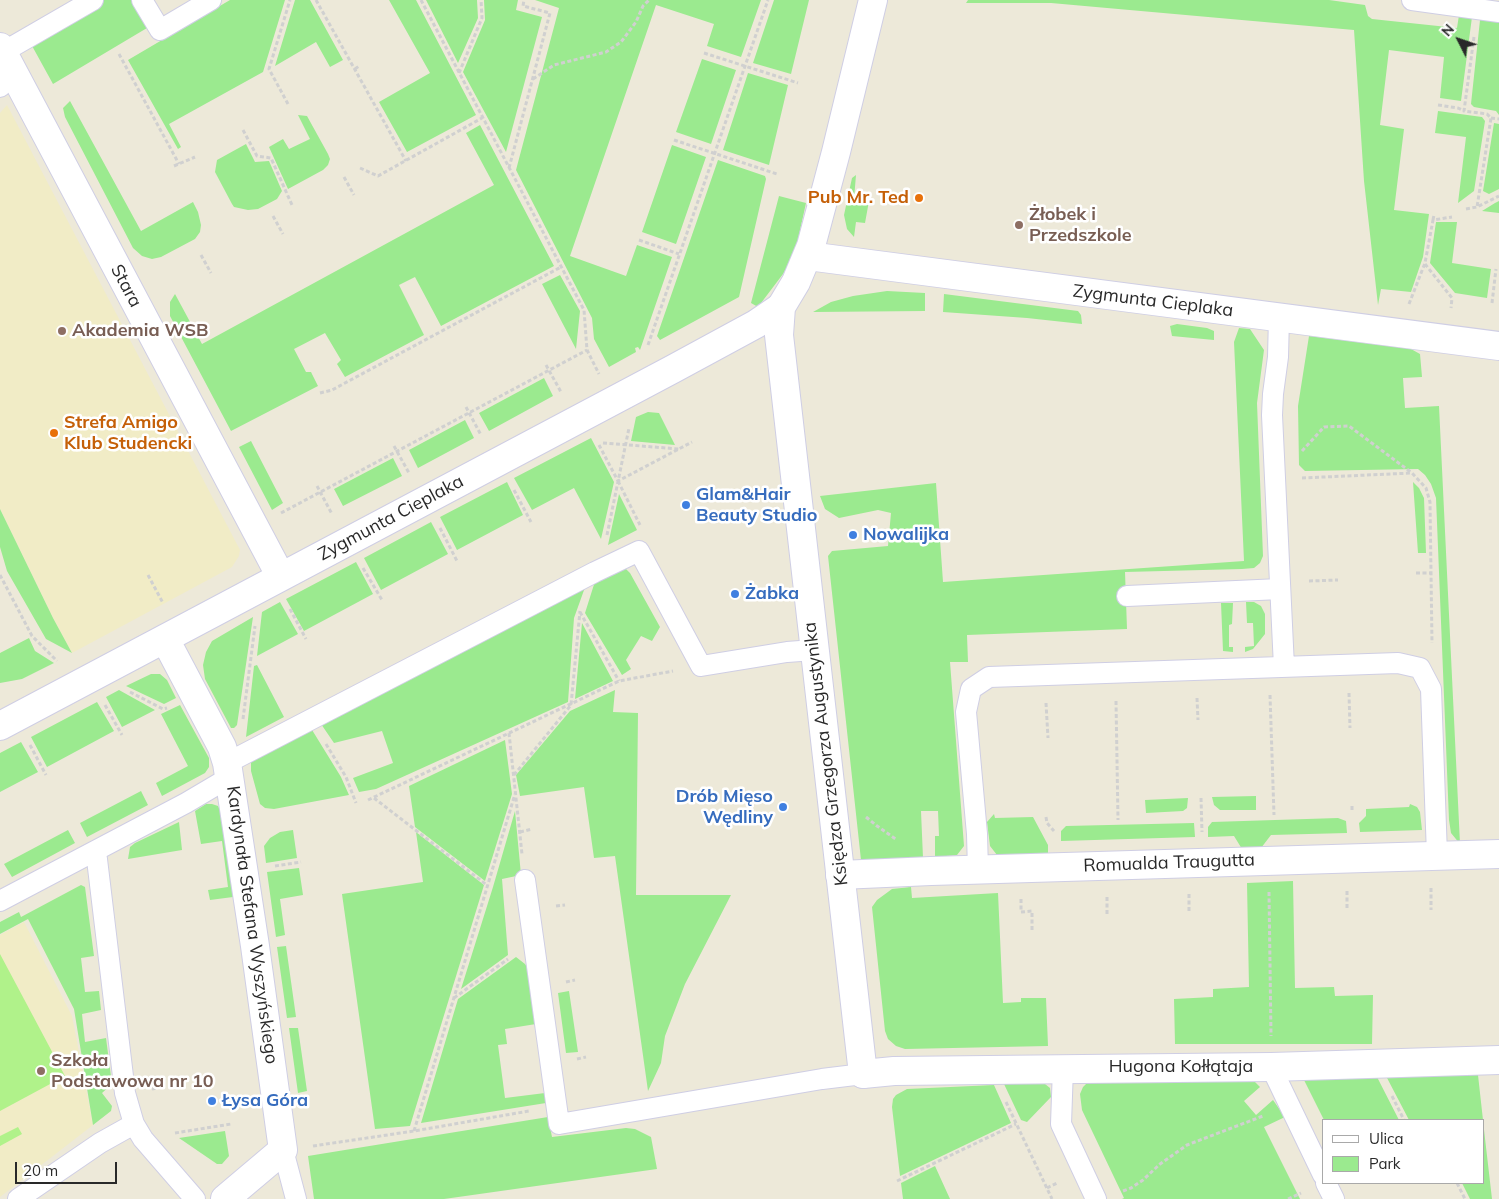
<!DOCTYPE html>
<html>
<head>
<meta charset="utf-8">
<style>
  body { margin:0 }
  #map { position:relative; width:1499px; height:1199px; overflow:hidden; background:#ede9d9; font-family:Mulish,sans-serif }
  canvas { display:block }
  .legend { position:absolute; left:1322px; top:1119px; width:162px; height:65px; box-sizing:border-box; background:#fff; border:1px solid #a9a9a9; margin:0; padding:6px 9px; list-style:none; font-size:15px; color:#292929 }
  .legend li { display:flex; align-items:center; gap:10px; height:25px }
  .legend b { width:25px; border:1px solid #a9a9a9 }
  .north { position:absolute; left:1434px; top:15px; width:50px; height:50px; -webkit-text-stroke:4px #fff; paint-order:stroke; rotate:311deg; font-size:14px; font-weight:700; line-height:20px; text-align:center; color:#292929 }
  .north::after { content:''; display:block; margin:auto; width:18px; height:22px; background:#292929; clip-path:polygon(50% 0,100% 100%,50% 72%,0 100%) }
  .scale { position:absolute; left:15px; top:1162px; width:102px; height:22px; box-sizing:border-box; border:2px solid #292929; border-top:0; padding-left:6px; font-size:15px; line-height:18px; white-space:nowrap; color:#292929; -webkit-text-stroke:4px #fff; paint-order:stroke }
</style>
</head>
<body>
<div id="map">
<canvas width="1499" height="1199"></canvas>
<ul class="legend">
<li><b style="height:6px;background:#fff"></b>Ulica</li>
<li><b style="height:14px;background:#9bea8f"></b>Park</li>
</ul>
<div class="north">N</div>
<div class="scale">20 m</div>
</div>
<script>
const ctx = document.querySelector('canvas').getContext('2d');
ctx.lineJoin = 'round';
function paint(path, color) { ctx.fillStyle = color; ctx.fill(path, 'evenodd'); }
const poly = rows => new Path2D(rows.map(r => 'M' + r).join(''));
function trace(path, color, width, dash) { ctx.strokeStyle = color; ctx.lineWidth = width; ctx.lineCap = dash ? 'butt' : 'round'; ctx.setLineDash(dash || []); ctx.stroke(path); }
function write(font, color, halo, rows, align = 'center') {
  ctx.font = font + ' Mulish,sans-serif'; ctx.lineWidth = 5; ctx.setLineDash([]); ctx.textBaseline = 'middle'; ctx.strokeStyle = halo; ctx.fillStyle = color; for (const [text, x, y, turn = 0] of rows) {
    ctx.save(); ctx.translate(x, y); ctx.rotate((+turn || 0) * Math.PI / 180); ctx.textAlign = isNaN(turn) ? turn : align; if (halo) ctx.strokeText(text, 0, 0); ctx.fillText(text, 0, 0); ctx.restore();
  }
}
paint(poly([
  [7,105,240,550,239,556,232,567,72,653,53,618,0,509,0,113],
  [24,922,72,1016,93,1125,0,1197,0,935]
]), '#f1ecc6');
paint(poly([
  [103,0,131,0,147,28,53,84,31,44,33,41],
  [230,0,285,0,263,72,169,124,181,147,178,149,128,60],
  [295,0,310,0,343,60,330,67,316,42,275,66],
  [389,0,416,0,476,115,407,152,379,102,430,73],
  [426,0,477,0,478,18,458,63],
  [484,0,518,0,516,10,542,17,506,152,463,72,485,20],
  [535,0,761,0,741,57,707,46,714,24,656,5,570,256,626,276,637,245,672,257,640,350,638,347,635,348,636,352,609,367,594,339,592,318,516,170,559,8],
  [774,0,809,0,791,74,753,63],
  [968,0,1329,0,1365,5,1368,16,1372,19,1457,28,1459,15,1472,17,1461,101,1440,98,1444,57,1389,50,1380,125,1404,129,1394,210,1429,214,1423,257,1411,292,1381,289,1378,305,1364,181,1354,30,1051,3,966,3],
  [1482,17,1499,19,1499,115,1496,111,1474,107,1471,104,1480,20],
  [702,59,736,70,711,144,676,132],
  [748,73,788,85,769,165,723,150],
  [70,101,141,231,193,202,198,212,201,225,200,232,195,239,161,257,152,259,142,256,133,248,65,117,63,108],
  [1438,111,1482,117,1485,121,1474,191,1458,203,1466,137,1435,133],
  [298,115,307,116,328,154,330,159,328,165,323,170,288,189,269,147,283,139,289,149,310,139],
  [1494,123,1499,124,1499,189,1489,194,1483,191],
  [480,125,554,266,441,326,415,277,399,285,424,335,345,377,337,364,341,360,325,333,294,349,306,372,311,372,318,386,231,431,170,316,170,302,175,294,202,344,494,185,466,133],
  [246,144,255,162,269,161,282,191,277,199,258,209,248,210,234,207,232,204,215,172,217,160],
  [672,145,706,157,676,244,642,232],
  [718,160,765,176,766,179,739,297,660,340,657,336],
  [856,175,854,199,869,201,865,223,856,222,854,237,847,229,844,215,852,178],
  [779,196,806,203,797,244,791,260,783,274,758,307,751,303],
  [1499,201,1499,213,1482,211,1495,203],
  [1436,222,1457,222,1452,263,1491,269,1487,298,1455,293,1430,263],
  [560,275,580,311,576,349,542,284],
  [887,291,925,293,925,311,813,312,831,302,853,296],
  [944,294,1078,311,1081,315,1082,324,1027,318,943,312],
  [1177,324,1207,328,1214,331,1214,340,1172,336,1170,326],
  [1239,328,1250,329,1264,350,1257,403,1263,556,1260,563,1254,568,1242,569,1125,572,1127,629,967,635,968,662,950,662,964,846,957,855,935,857,935,836,939,836,938,811,921,811,923,858,871,862,861,860,828,556,832,551,888,546,891,513,878,510,839,518,825,509,820,496,936,483,943,582,1244,561,1234,342],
  [1309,336,1411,349,1420,354,1422,377,1403,378,1405,408,1439,406,1460,844,1451,833,1449,820,1436,498,1431,484,1425,475,1418,469,1305,471,1299,465,1298,406],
  [544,378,553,396,489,431,479,413],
  [648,412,659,413,675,445,631,441,636,417],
  [465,420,474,438,418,468,409,450],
  [591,438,614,482,601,539,574,488,532,510,514,478],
  [251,441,283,503,272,510,239,447],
  [393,458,402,476,343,506,334,489],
  [507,482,523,515,457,550,440,517],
  [1413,482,1419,488,1424,498,1426,553,1418,553],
  [619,494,637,530,608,545],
  [0,509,53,618,72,653,46,639,7,571,0,547],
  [431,522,448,554,381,590,364,558],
  [356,562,373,594,304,631,286,599],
  [623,566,630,573,660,627,652,641,641,636,626,660,631,669,622,675,585,613,597,575],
  [588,579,574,618,568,702,376,789,359,792,353,778,393,763,382,731,334,743,319,721],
  [280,602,298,634,257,656,262,612],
  [1246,602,1254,602,1261,606,1265,614,1265,634,1253,649,1245,652,1245,647,1254,646,1253,623,1247,623],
  [1221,603,1233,603,1232,624,1229,625,1229,647,1233,647,1233,652,1223,651],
  [253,617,237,725,234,728,231,728,205,679,203,665,206,652,212,641],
  [582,623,613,681,575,699],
  [29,638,35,651,54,663,22,679,0,683,0,653],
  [257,665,284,717,246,737,254,666],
  [151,674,160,674,167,680,176,698,164,704,126,686],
  [119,690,155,710,122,727,106,697],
  [615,690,613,712,638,713,636,895,731,895,685,984,665,1036,661,1063,648,1091,615,856,594,858,584,787,520,796,516,775,570,711],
  [97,702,114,731,47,767,31,737],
  [180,705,209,758,209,767,205,773,162,796,156,783,188,766,161,714],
  [309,725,341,777,349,795,274,809,265,808,260,804,251,771,251,762,258,754],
  [505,740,512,794,485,881,415,827,409,786],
  [21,742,38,772,0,792,0,753],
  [141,791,148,805,87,837,80,823],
  [1256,796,1256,810,1220,810,1214,805,1212,797],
  [1188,798,1187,808,1183,811,1146,813,1145,800],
  [206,804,212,804,218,806,221,812,233,897,210,900,208,890,228,887,222,841,201,844,195,811],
  [1410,804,1417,807,1420,812,1422,830,1360,832,1359,823,1366,816,1366,809,1409,807],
  [515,811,521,875,502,879,508,955,461,989,493,887],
  [994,814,995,818,1033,817,1048,845,1048,858,1008,860,997,855,990,846,987,822],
  [1338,818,1346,821,1347,833,1271,835,1261,848,1242,849,1234,836,1208,837,1208,827,1212,822],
  [179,822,182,850,128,859,130,847,135,843],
  [1194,823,1195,837,1061,841,1061,831,1066,826],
  [68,830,75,843,12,877,4,864],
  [293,830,297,858,266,863,264,846,270,838,280,832],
  [416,832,484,885,410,1126,375,1129,342,894,423,882],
  [299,868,303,895,280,899,285,935,276,937,267,872],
  [1293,881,1295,988,1334,987,1335,996,1373,995,1372,1044,1175,1044,1174,999,1213,997,1213,989,1249,987,1247,883],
  [81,885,85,887,94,956,81,958,85,992,99,991,101,1010,82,1014,85,1042,106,1038,112,1084,102,1093,112,1106,111,1111,93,1125,74,1009,28,919,0,934,0,922,19,912,21,917],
  [911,887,912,898,998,893,1003,1003,1021,1002,1021,998,1046,998,1048,1046,905,1049,896,1046,888,1039,885,1031,872,907,877,900,892,889],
  [286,946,296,1017,287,1018,277,947],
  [516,957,525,964,530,971,536,1024,505,1029,507,1044,498,1045,505,1098,545,1093,546,1103,421,1123,458,999],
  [569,991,578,1052,566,1053,558,993],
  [289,1028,298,1028,307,1091,298,1093],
  [1478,1075,1483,1120,1409,1120,1386,1076],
  [1377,1077,1399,1120,1324,1120,1303,1078],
  [1252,1079,1260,1087,1244,1101,1256,1115,1273,1100,1285,1117,1264,1127,1300,1199,1122,1199,1124,1198,1082,1110,1080,1094,1083,1087,1088,1082],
  [1045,1084,1050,1088,1051,1097,1027,1122,1021,1120,1004,1084],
  [994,1085,1011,1123,900,1176,892,1107,893,1099,896,1095,907,1089],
  [548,1117,552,1137,626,1128,635,1129,651,1137,657,1169,444,1199,314,1199,308,1156],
  [1483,1121,1492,1199,1470,1199,1462,1183,1483,1183],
  [225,1131,229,1156,222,1164,217,1164,179,1138],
  [935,1166,950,1199,903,1199,901,1183]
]), '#9bea8f');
paint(poly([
  [0,954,65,1076,0,1111],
  [18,1127,22,1134,0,1146,0,1136]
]), '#b0f28a');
const service = poly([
  [142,0,160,30,211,0],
  [1412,0,1499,12],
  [3,52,93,0],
  [0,87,14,74],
  [1279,317,1278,357,1273,394,1272,415,1284,667],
  [1127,596,1280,589],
  [227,763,595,572,639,551,701,666,787,652,814,650],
  [96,851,125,1093,134,1124,143,1139,195,1199],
  [978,870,977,834,966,712,971,689,989,677,1398,663,1420,668,1431,689,1437,855],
  [525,880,559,1124,822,1079,863,1074],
  [0,901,186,803,230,777],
  [1271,1067,1323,1175],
  [1063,1068,1061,1124,1096,1199],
  [283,1150,296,1199],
  [1326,1183,1334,1199],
  [18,1199,100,1143,134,1124]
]);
const minor = poly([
  [0,47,281,577],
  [808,256,1499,346],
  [165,639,222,747,227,763,255,946,283,1150,225,1199],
  [0,726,673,369,756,324,781,307],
  [840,875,931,871,1499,854],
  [863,1074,894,1071,1271,1067,1499,1060]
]);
const tertiary = poly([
  [863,1074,779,335,781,307,796,282,811,246,836,152,873,0]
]);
trace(service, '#cfcee4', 22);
trace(minor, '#cfcee4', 30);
trace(tertiary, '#cfcee4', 30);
trace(poly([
  [316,0,406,161],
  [421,0,584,310,587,350,599,374],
  [1474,37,1464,111,1487,114,1491,118,1477,207],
  [704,53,798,83],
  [119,54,179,164],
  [355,69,359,66],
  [459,73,482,18,481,0],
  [533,79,554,65,606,52,621,42,636,22,643,6,649,0],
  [288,104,269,69,290,0],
  [1438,105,1458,108,1464,111],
  [1491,118,1499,119],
  [243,130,257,156,271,158,292,205],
  [674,140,777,174],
  [174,166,195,157],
  [360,168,378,176,482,118],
  [509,168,550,13,523,6,524,0],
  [344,177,354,195],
  [1466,209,1477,207,1499,196],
  [273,216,283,234],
  [1433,220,1434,215],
  [639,240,679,254],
  [201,255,211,273],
  [1425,264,1452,298,1451,308],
  [1492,303,1496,269],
  [1409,304,1425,263,1433,220,1452,217],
  [648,345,768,0],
  [546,365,561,392],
  [320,393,332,390,561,267],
  [466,407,481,435],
  [603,443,679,449],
  [599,445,618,481,692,442],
  [394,446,409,473],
  [1302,451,1324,427,1349,426,1412,473],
  [1302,478,1412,473,1426,488,1430,502,1432,643],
  [618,481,640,525],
  [317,486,332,514],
  [514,490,531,522],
  [281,513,587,350],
  [440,528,457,561],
  [607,535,629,428],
  [363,568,382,600],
  [1416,573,1432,573],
  [0,575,32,636,57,661],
  [148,575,163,603],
  [1309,581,1338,580],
  [290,609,306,639],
  [580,612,619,681],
  [130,692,163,709,167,708],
  [1349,693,1350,728],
  [1270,695,1274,815],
  [1197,698,1198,720],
  [1116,701,1118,820],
  [1046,703,1048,738],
  [105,705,122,735],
  [243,719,255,626],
  [509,733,522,854],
  [326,744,346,777,356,803],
  [30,745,46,775],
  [514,775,571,705,580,611],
  [374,798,488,886],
  [1201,798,1202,832],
  [368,800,619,681,673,671],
  [1352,806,1352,812],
  [866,817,877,826,897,840],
  [1046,817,1047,823,1054,831],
  [520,832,532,829],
  [275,866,301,862],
  [1431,888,1431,910],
  [1269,892,1271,1036],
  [1189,894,1189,913],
  [1107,897,1107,916],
  [1021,899,1021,912,1032,911,1032,930],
  [556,906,565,905],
  [1347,908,1347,891],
  [566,982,575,980],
  [454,998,508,959],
  [577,1059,586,1057],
  [152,1089,162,1087],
  [1392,1096,1404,1120],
  [1006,1102,1052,1199],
  [414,1131,515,794],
  [175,1133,231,1124],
  [313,1146,414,1131,529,1111],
  [897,1181,1016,1124],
  [1457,1183,1465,1199],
  [1047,1188,1057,1183],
  [1123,1191,1131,1188,1143,1180,1160,1164,1187,1145,1263,1116],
  [1288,1199,1301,1193]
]), '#d0d0d0', 3, [4, 2.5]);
trace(service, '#fff', 20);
trace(minor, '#fff', 28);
trace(tertiary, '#fff', 28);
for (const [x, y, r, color] of [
  [919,198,5,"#e8710a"],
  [1019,225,5,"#8d6e63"],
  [62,331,5,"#8d6e63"],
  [54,433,5,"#e8710a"],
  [686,505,5,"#3f7fe0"],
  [853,535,5,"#3f7fe0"],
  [735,594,5,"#3f7fe0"],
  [783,807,5,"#3f7fe0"],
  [41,1071,5,"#8d6e63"],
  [212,1101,5,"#3f7fe0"]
]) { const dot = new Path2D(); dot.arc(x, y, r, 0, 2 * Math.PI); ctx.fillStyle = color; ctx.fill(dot); trace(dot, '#fff', 2); }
write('bold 18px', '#c56008', '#fff', [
  ["Pub Mr. Ted",909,198],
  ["Strefa Amigo",64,423,"left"],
  ["Klub Studencki",64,444,"left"]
], 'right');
write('bold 18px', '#785e54', '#fff', [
  ["Żłobek i",1029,215],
  ["Przedszkole",1029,236],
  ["Akademia WSB",72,331],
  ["Szkoła",51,1061],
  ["Podstawowa nr 10",51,1082]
], 'left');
write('18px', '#292929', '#fff', [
  ["Stara",126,286,62],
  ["Zygmunta Cieplaka",1153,301,7],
  ["Zygmunta Cieplaka",391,518,-28],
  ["Księdza Grzegorza Augustynika",826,754,-97],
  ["Romualda Traugutta",1169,863,-2],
  ["Kardynała Stefana Wyszyńskiego",252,925,82],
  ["Hugona Kołłątaja",1181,1067]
]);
write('bold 18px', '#366cbe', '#fff', [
  ["Glam&Hair",696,495],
  ["Beauty Studio",696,516],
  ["Nowalijka",863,535],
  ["Żabka",745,594],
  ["Drób Mięso",773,797,"right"],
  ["Wędliny",773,818,"right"],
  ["Łysa Góra",222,1101]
], 'left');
</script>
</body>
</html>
